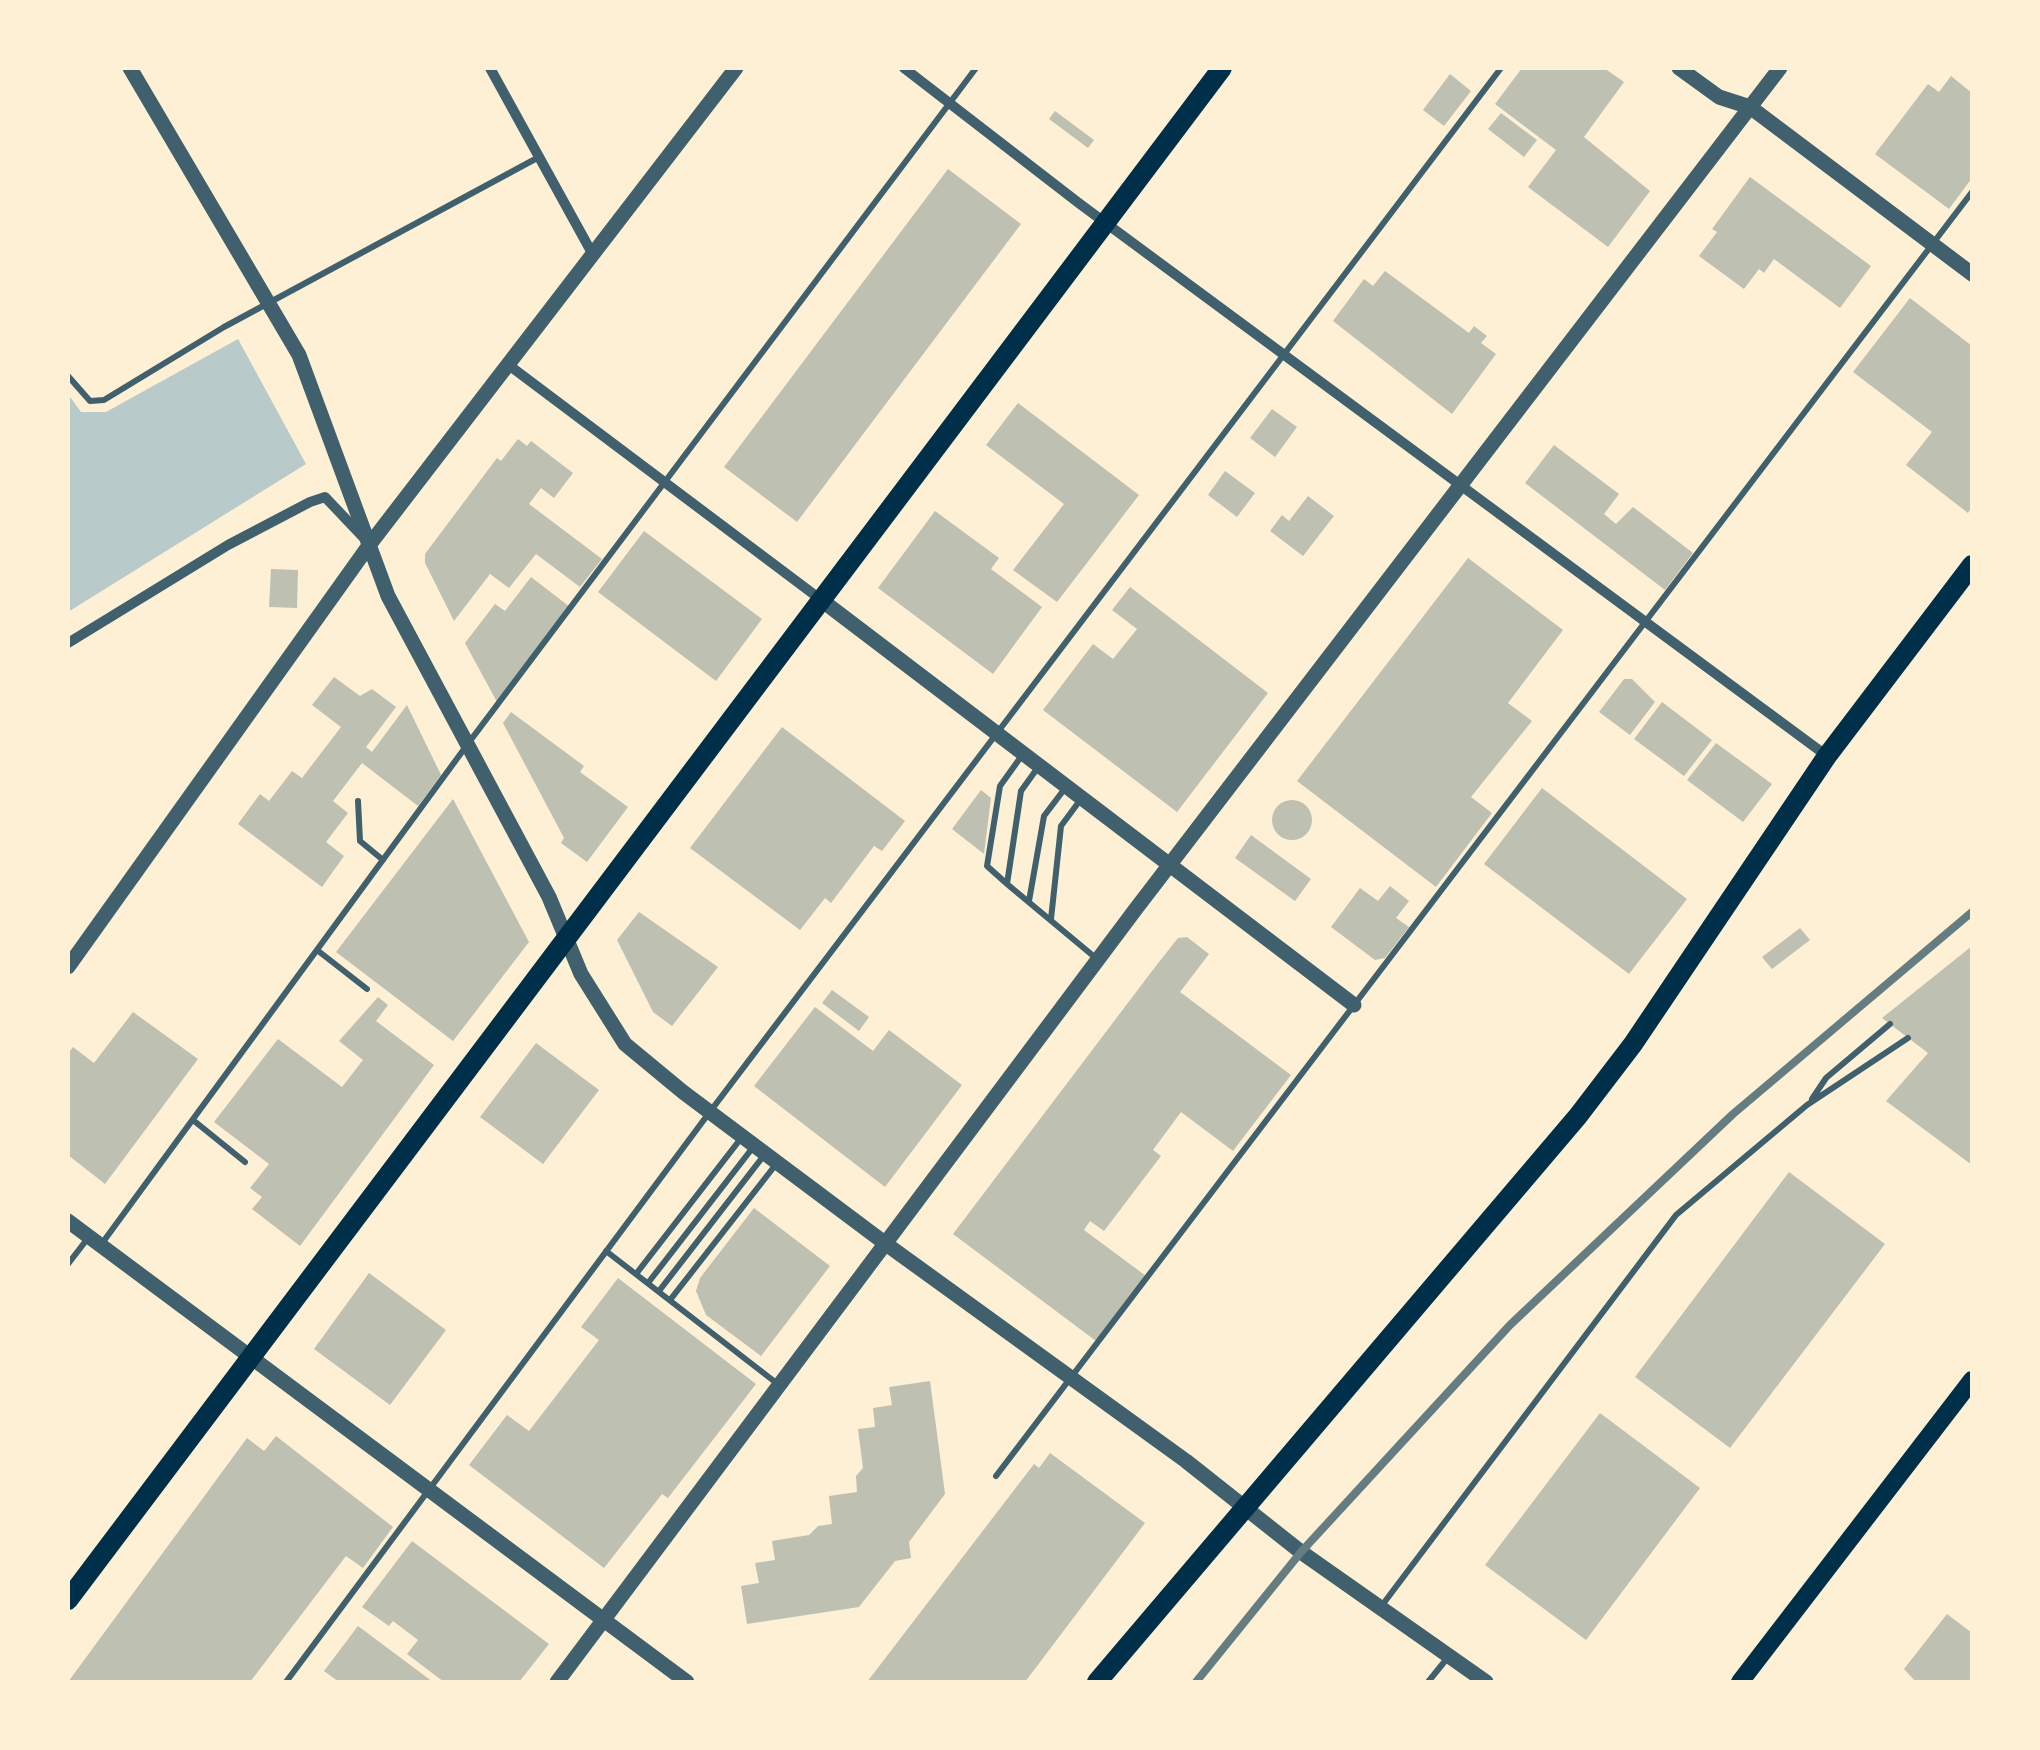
<!DOCTYPE html>
<html>
<head>
<meta charset="utf-8">
<style>
  body { margin:0 }
  #map { position:relative; width:2040px; height:1750px; overflow:hidden; background:#fdf0d5; font-family:Lato,sans-serif }
  canvas { display:block }
  .frame { position:absolute; inset:0; border:70px solid #fdf0d5; pointer-events:none }
</style>
</head>
<body>
<div id="map">
<canvas width="2040" height="1750"></canvas>
<div class="frame"></div>
</div>
<script>
const ctx = document.querySelector('canvas').getContext('2d');
ctx.lineJoin = 'round';
function paint(path, color) { ctx.fillStyle = color; ctx.fill(path, 'evenodd'); }
const poly = rows => new Path2D(rows.map(r => 'M' + r).join(''));
function trace(path, color, width, dash) { ctx.strokeStyle = color; ctx.lineWidth = width; ctx.lineCap = dash ? 'butt' : 'round'; ctx.setLineDash(dash || []); ctx.stroke(path); }
paint(poly([
  [238,339,306,464,68,612,68,394,81,412,106,412]
]), '#b9caca');
paint(poly([
  [1522,68,1604,68,1624,82,1584,137,1650,191,1608,247,1528,187,1556,150,1495,104],
  [1450,74,1471,91,1444,126,1423,110],
  [1951,76,1972,93,1972,178,1949,209,1875,154,1928,84,1939,92],
  [1055,111,1094,140,1088,148,1049,119],
  [1501,113,1537,140,1524,157,1488,129],
  [948,169,1021,224,797,522,724,467],
  [1750,177,1871,266,1840,308,1774,259,1764,273,1759,269,1744,289,1699,256,1717,232,1712,229],
  [1385,271,1469,333,1474,326,1487,336,1481,343,1496,354,1452,414,1333,321,1364,279,1373,286],
  [1910,298,1972,346,1972,507,1968,513,1906,465,1932,432,1853,372],
  [1018,403,1139,495,1057,602,1013,570,1064,504,986,445],
  [1272,409,1297,427,1275,457,1250,438],
  [518,439,527,446,531,441,573,473,554,498,541,488,529,504,602,559,580,587,536,554,509,588,490,574,454,621,425,563,425,554,497,458,501,461],
  [1554,445,1619,494,1604,514,1616,524,1633,507,1693,553,1665,590,1525,483],
  [1225,471,1255,493,1237,517,1208,495],
  [1308,496,1334,516,1303,556,1270,531,1282,515,1289,521],
  [935,511,999,558,991,569,1042,607,993,674,878,588],
  [644,531,762,619,716,681,598,592],
  [1468,558,1563,630,1508,703,1532,721,1471,797,1492,813,1436,887,1297,781],
  [271,569,298,570,297,608,269,607],
  [531,577,570,607,497,702,465,643,495,604,505,611],
  [1130,587,1268,693,1177,812,1043,710,1093,644,1113,659,1137,629,1112,610],
  [334,677,360,696,372,689,396,707,366,747,372,752,407,705,441,775,418,806,362,763,333,801,348,813,326,842,344,856,322,887,238,824,260,794,269,801,292,771,302,778,341,727,312,705],
  [1624,679,1632,679,1655,702,1630,735,1599,712],
  [1662,702,1712,740,1684,776,1634,739],
  [511,712,584,766,580,772,628,807,587,862,561,843,564,838,503,723],
  [782,727,905,821,882,851,874,846,831,903,825,898,800,930,690,848],
  [1716,743,1772,784,1743,822,1687,780],
  [1542,788,1687,899,1629,974,1484,864],
  [981,790,991,798,984,854,952,829],
  [453,799,529,942,453,1041,336,952],
  '1272 820a20 20 0 1 1 40 0a20 20 0 1 1-40 0Z',
  [1251,835,1311,879,1295,901,1235,858],
  [1390,886,1409,901,1396,918,1409,927,1385,958,1375,960,1331,927,1360,888,1378,901],
  [639,912,718,967,672,1026,653,1012,617,940],
  [1800,928,1810,940,1772,969,1762,957],
  [1187,937,1209,954,1180,992,1291,1075,1233,1151,1181,1112,1153,1150,1161,1156,1104,1231,1090,1221,1084,1230,1146,1276,1096,1341,953,1234,1152,971,1178,938],
  [1972,946,1972,1165,1886,1101,1928,1053,1882,1018],
  [832,990,869,1017,859,1031,822,1003],
  [378,997,388,1005,376,1021,434,1065,300,1246,252,1209,262,1197,250,1188,269,1164,214,1122,278,1039,342,1087,363,1060,339,1041],
  [815,1007,873,1051,889,1030,962,1085,885,1187,754,1086],
  [133,1012,198,1059,105,1184,68,1155,68,1054,73,1047,94,1063],
  [536,1043,599,1090,543,1164,480,1117],
  [1789,1172,1885,1244,1730,1448,1635,1377],
  [754,1208,830,1266,761,1356,706,1315,696,1291,700,1278],
  [369,1273,446,1330,390,1405,314,1349],
  [618,1278,756,1384,668,1498,662,1494,604,1568,469,1465,507,1415,529,1431,599,1340,581,1327],
  [930,1381,945,1494,909,1542,911,1558,895,1561,859,1607,747,1624,741,1586,759,1583,755,1563,775,1560,772,1541,809,1535,818,1526,832,1524,829,1496,857,1492,856,1476,863,1468,858,1429,875,1427,873,1408,892,1405,889,1387],
  [1600,1413,1700,1488,1586,1640,1485,1565],
  [276,1436,393,1527,363,1568,346,1556,250,1682,68,1682,247,1438,264,1451],
  [1050,1453,1145,1523,1025,1682,867,1682,1034,1464,1039,1468],
  [412,1541,549,1644,519,1682,444,1682,407,1654,418,1640,393,1621,389,1626,362,1607],
  [1947,1614,1972,1633,1972,1682,1916,1682,1904,1669],
  [358,1626,433,1682,339,1682,324,1671]
]), '#bec0b2');
trace(poly([
  [68,376,90,401,104,400,224,327,539,157],
  [1039,766,1021,791,1007,884,1097,959],
  [358,801,360,841,383,860],
  [1006,883,987,866,1000,786,1023,754],
  [1029,901,1044,816,1066,787],
  [1051,919,1061,826,1081,799],
  [317,950,367,989],
  [1812,1099,1826,1078,1890,1024],
  [193,1120,245,1162],
  [103,1242,467,745,976,68],
  [606,1251,779,1385],
  [68,1264,88,1238],
  [636,1274,742,1137],
  [648,1283,754,1146],
  [659,1291,765,1154],
  [670,1300,777,1163],
  [996,1476,1972,192],
  [1380,1608,1676,1215,1807,1105,1908,1038],
  [286,1682,709,1113,1501,68],
  [1428,1682,1449,1656]
]), '#3f606c', 6);
trace(poly([
  [490,68,592,253],
  [904,68,1080,204,1827,756],
  [510,366,820,599],
  [68,643,228,545,310,502,325,497,362,536]
]), '#3f606c', 10);
trace(poly([
  [130,68,299,355,388,596,549,897,581,974,625,1044,683,1092,886,1244,1186,1461,1301,1552,1486,1682],
  [1679,68,1719,97,1750,107,1972,274],
  [820,599,1354,1005],
  [68,967,370,544,736,68],
  [68,1221,687,1682],
  [557,1682,1135,910,1780,68]
]), '#3f606c', 15);
trace(poly([
  [1740,1682,1972,1380]
]), '#003049', 18);
trace(poly([
  [68,1600,1222,68],
  [1097,1682,1578,1116,1633,1044,1827,756,1972,565]
]), '#003049', 20);
trace(poly([
  [1196,1682,1301,1552,1510,1325,1733,1114,1972,912]
]), '#657d81', 8);
</script>
</body>
</html>
